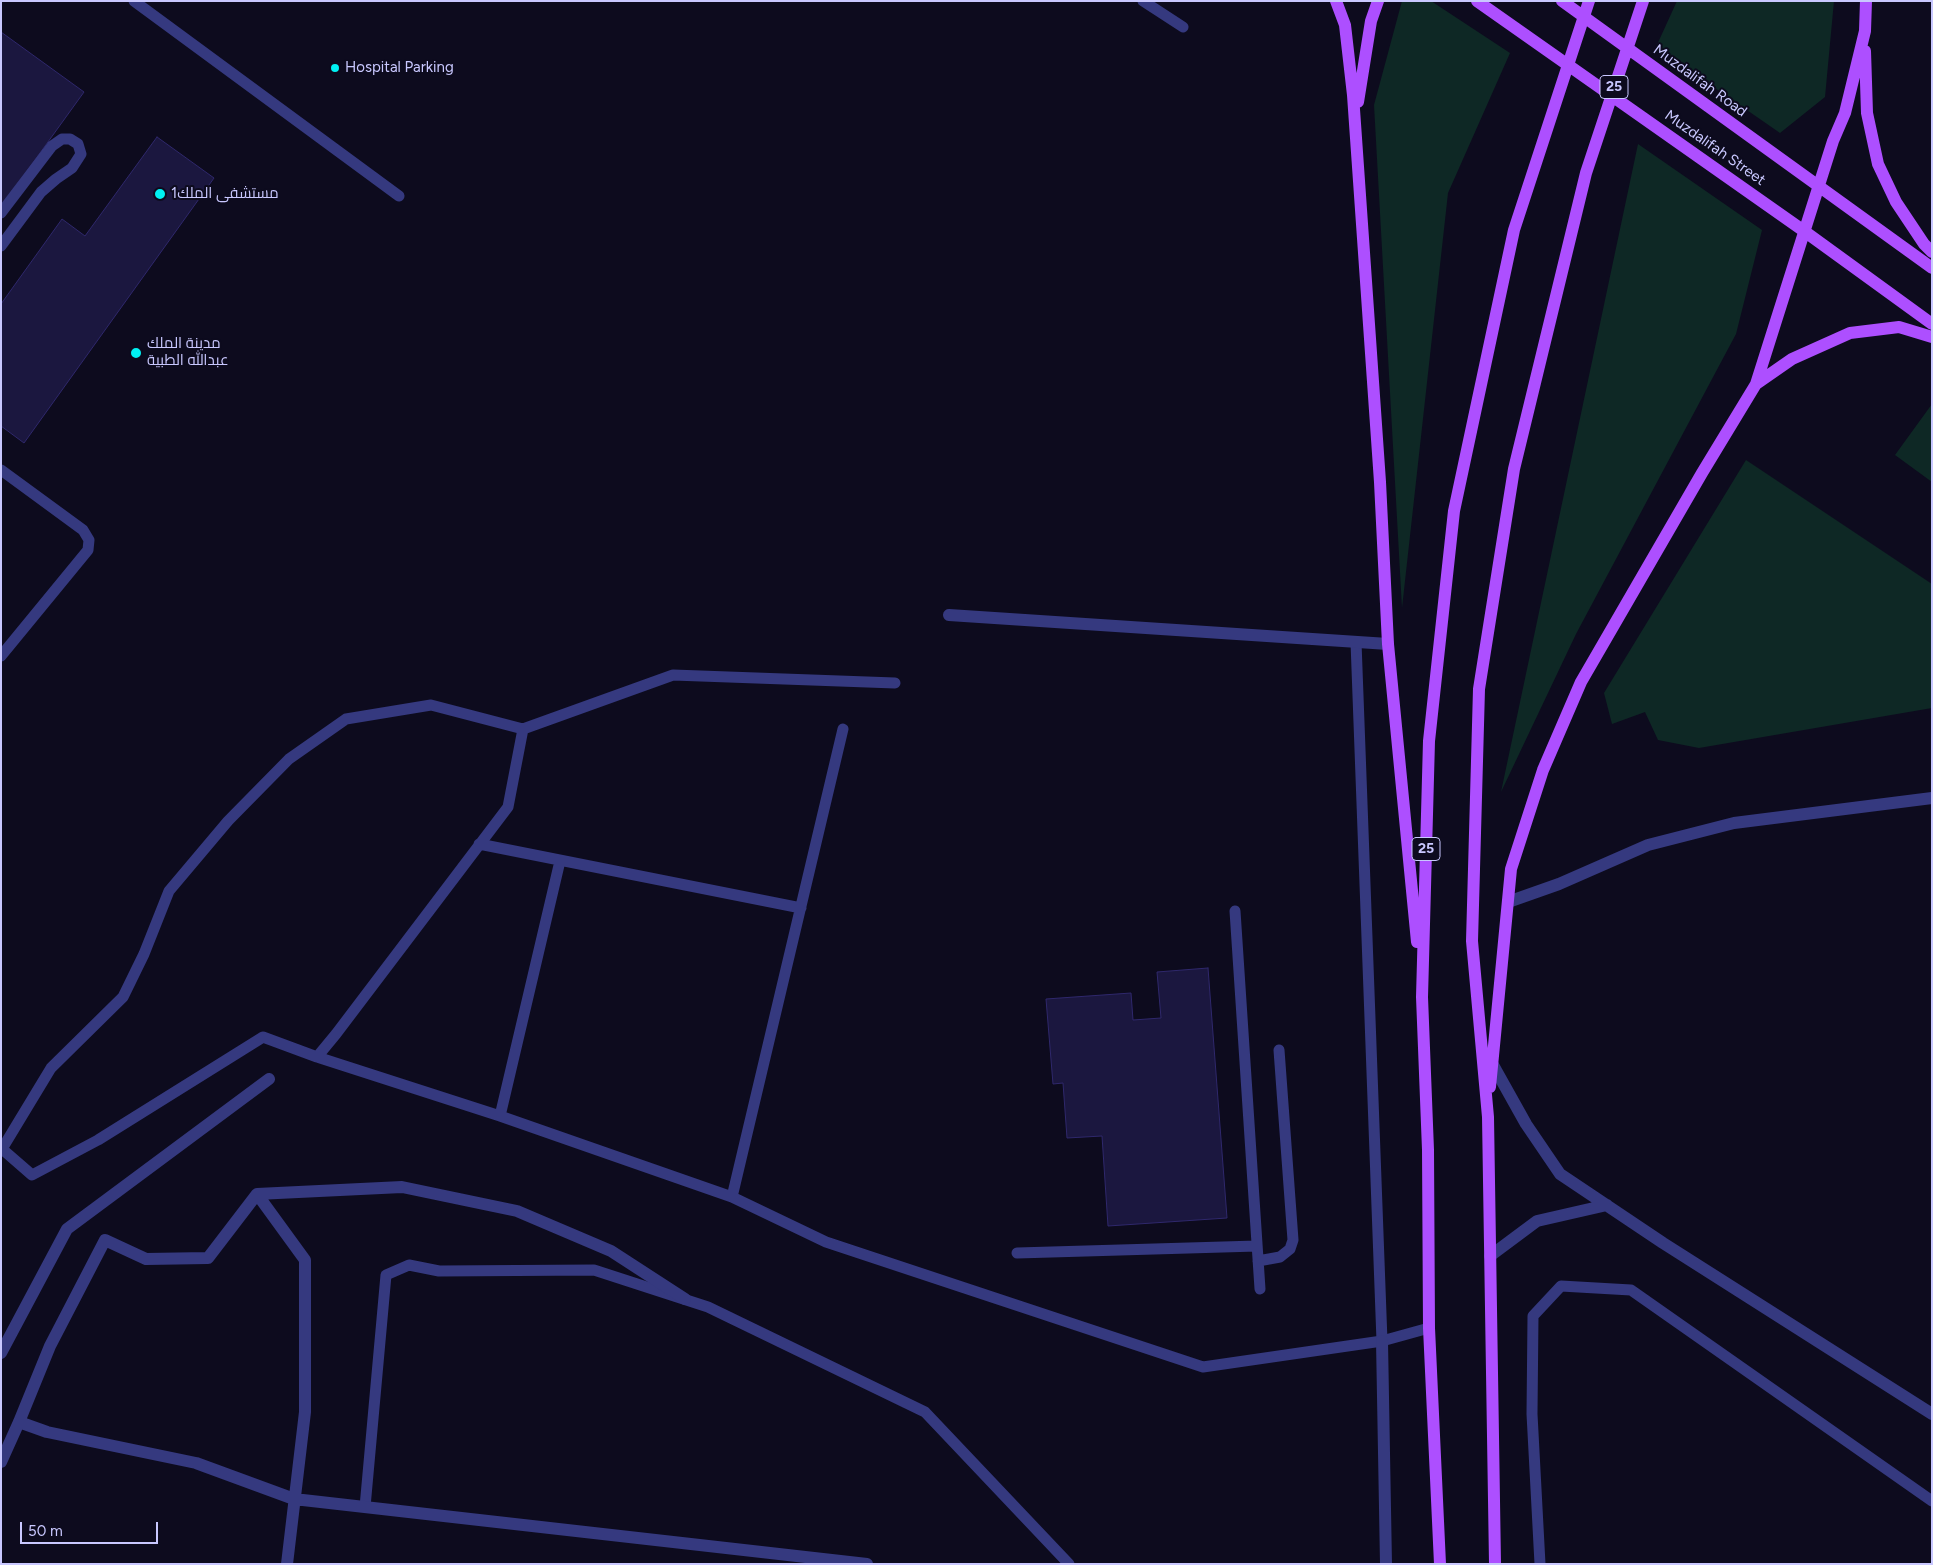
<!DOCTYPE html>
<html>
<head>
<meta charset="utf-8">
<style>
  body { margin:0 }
  #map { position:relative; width:1933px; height:1565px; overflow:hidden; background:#0d0b1e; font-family:Figtree,sans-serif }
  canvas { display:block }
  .frame { position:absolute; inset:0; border:2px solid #c9c8ff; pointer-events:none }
  .scale { position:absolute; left:20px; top:1522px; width:138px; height:22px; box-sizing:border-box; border:2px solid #c9c8ff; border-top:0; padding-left:6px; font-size:15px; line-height:18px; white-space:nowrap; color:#c9c8ff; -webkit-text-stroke:4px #0d0b1e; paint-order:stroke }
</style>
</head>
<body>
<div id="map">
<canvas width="1933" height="1565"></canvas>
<div class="frame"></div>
<div class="scale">50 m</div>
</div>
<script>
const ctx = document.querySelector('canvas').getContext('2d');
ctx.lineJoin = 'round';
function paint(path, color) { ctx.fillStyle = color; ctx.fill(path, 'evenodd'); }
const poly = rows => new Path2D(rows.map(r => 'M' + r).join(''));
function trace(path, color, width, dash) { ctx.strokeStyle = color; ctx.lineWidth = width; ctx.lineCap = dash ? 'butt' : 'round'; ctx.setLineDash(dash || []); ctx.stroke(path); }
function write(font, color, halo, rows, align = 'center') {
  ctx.font = font + ' Figtree,Cairo,sans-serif'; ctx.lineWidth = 4; ctx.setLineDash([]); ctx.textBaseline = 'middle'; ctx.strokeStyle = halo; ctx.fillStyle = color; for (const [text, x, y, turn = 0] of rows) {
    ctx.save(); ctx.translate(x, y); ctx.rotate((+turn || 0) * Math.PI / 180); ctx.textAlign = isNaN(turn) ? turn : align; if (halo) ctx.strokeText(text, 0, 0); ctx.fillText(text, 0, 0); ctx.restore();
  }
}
paint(poly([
  [1402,1,1431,1,1510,53,1448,193,1402,608,1374,105],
  [1677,1,1834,1,1825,97,1780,133,1656,47],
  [1638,144,1762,230,1736,334,1576,634,1501,792],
  [1932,404,1932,482,1895,455],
  [1746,460,1932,584,1932,708,1699,748,1658,740,1645,712,1612,724,1604,693]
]), '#0e2825');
const building = poly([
  [1,32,84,92,1,207,1,32],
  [157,137,214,178,24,443,1,426,1,304,62,219,85,236,157,137],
  [1208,968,1227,1218,1108,1226,1102,1136,1067,1138,1063,1083,1053,1084,1046,999,1131,993,1133,1020,1161,1018,1157,972,1208,968]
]);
paint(building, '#1b173f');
trace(building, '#2f286c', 1);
trace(poly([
  [134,1,399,196],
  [1143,1,1183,27],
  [1,213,52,146,62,139,70,139,78,144,81,154,72,168,56,179,41,192,1,246],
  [1,470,83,530,89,540,88,550,1,656],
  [1356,642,1382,1341],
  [895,683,673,675,523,729,431,705,346,719,289,759,228,821,169,891,144,954,123,997,51,1068,2,1149,32,1175,98,1140,263,1037,317,1057,500,1116,732,1197,826,1242,1203,1367,1382,1341,1429,1328],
  [479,844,801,908],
  [1235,911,1260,1289],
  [317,1057,336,1034,508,807,523,729],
  [500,1116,560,861],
  [732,1197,843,729],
  [1017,1253,1257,1246],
  [1258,1261,1280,1257,1290,1249,1293,1240,1279,1050],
  [365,1507,386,1275,409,1265,439,1271,594,1270,708,1307,925,1412,1069,1564],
  [1540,1564,1532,1414,1533,1316,1561,1286,1631,1290,1932,1501]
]), '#35397f', 11);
trace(poly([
  [949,615,1388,644],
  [1508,902,1559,884,1648,845,1734,823,1932,798],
  [1493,1065,1526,1124,1560,1174,1663,1243,1932,1414],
  [257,1194,305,1260,305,1412,287,1564],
  [1490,1256,1537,1221,1607,1205],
  [1382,1341,1386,1564],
  [1,1353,67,1229,269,1079],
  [19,1422,47,1432,196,1463,294,1499,867,1564],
  [1,1462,19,1422,50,1346,105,1240,146,1259,208,1258,257,1194,402,1187,517,1211,611,1251,685,1299]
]), '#35397f', 12);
trace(poly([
  [1336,1,1345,25,1353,95,1380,482,1388,644,1417,942],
  [1477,1,1804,231,1932,324],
  [1562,1,1932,268],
  [1865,51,1867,113,1878,164,1896,202,1924,244,1932,252],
  [1358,102,1371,21,1378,1],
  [1756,384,1833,141,1845,113,1865,31,1866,1],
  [1490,1087,1511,869,1543,770,1581,682,1702,473,1756,384,1792,359,1850,333,1899,327,1932,337],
  [1440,1564,1429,1328,1428,1150,1422,997,1429,741,1454,511,1514,230,1589,1],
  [1495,1564,1488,1117,1472,941,1479,689,1514,469,1586,173,1643,1]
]), '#ad4fff', 12);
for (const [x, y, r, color] of [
  [335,68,5,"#00f1f3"],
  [160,194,6,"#00f1f3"],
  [136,353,6,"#00f1f3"]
]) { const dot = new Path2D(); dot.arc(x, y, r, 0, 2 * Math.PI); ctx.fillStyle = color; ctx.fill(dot); trace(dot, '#0d0b1e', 2); }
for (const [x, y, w] of [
  [1614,87,28],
  [1426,849,28]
]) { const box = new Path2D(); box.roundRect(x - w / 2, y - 11.5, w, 23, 4); ctx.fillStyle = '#0d0b1e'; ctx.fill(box); trace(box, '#c9c8ff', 1); }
write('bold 14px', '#c9c8ff', null, [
  ["25",1614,87],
  ["25",1426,849]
]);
write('15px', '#c9c8ff', '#0d0b1e', [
  ["Hospital Parking",345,68],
  ["مستشفى الملك1",171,194],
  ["مدينة الملك",147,344],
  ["عبدالله الطبية",147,361]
], 'left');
write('15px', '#c9c8ff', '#0d0b1e', [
  ["Muzdalifah Road",1700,81,36],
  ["Muzdalifah Street",1715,148,35]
]);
</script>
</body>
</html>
